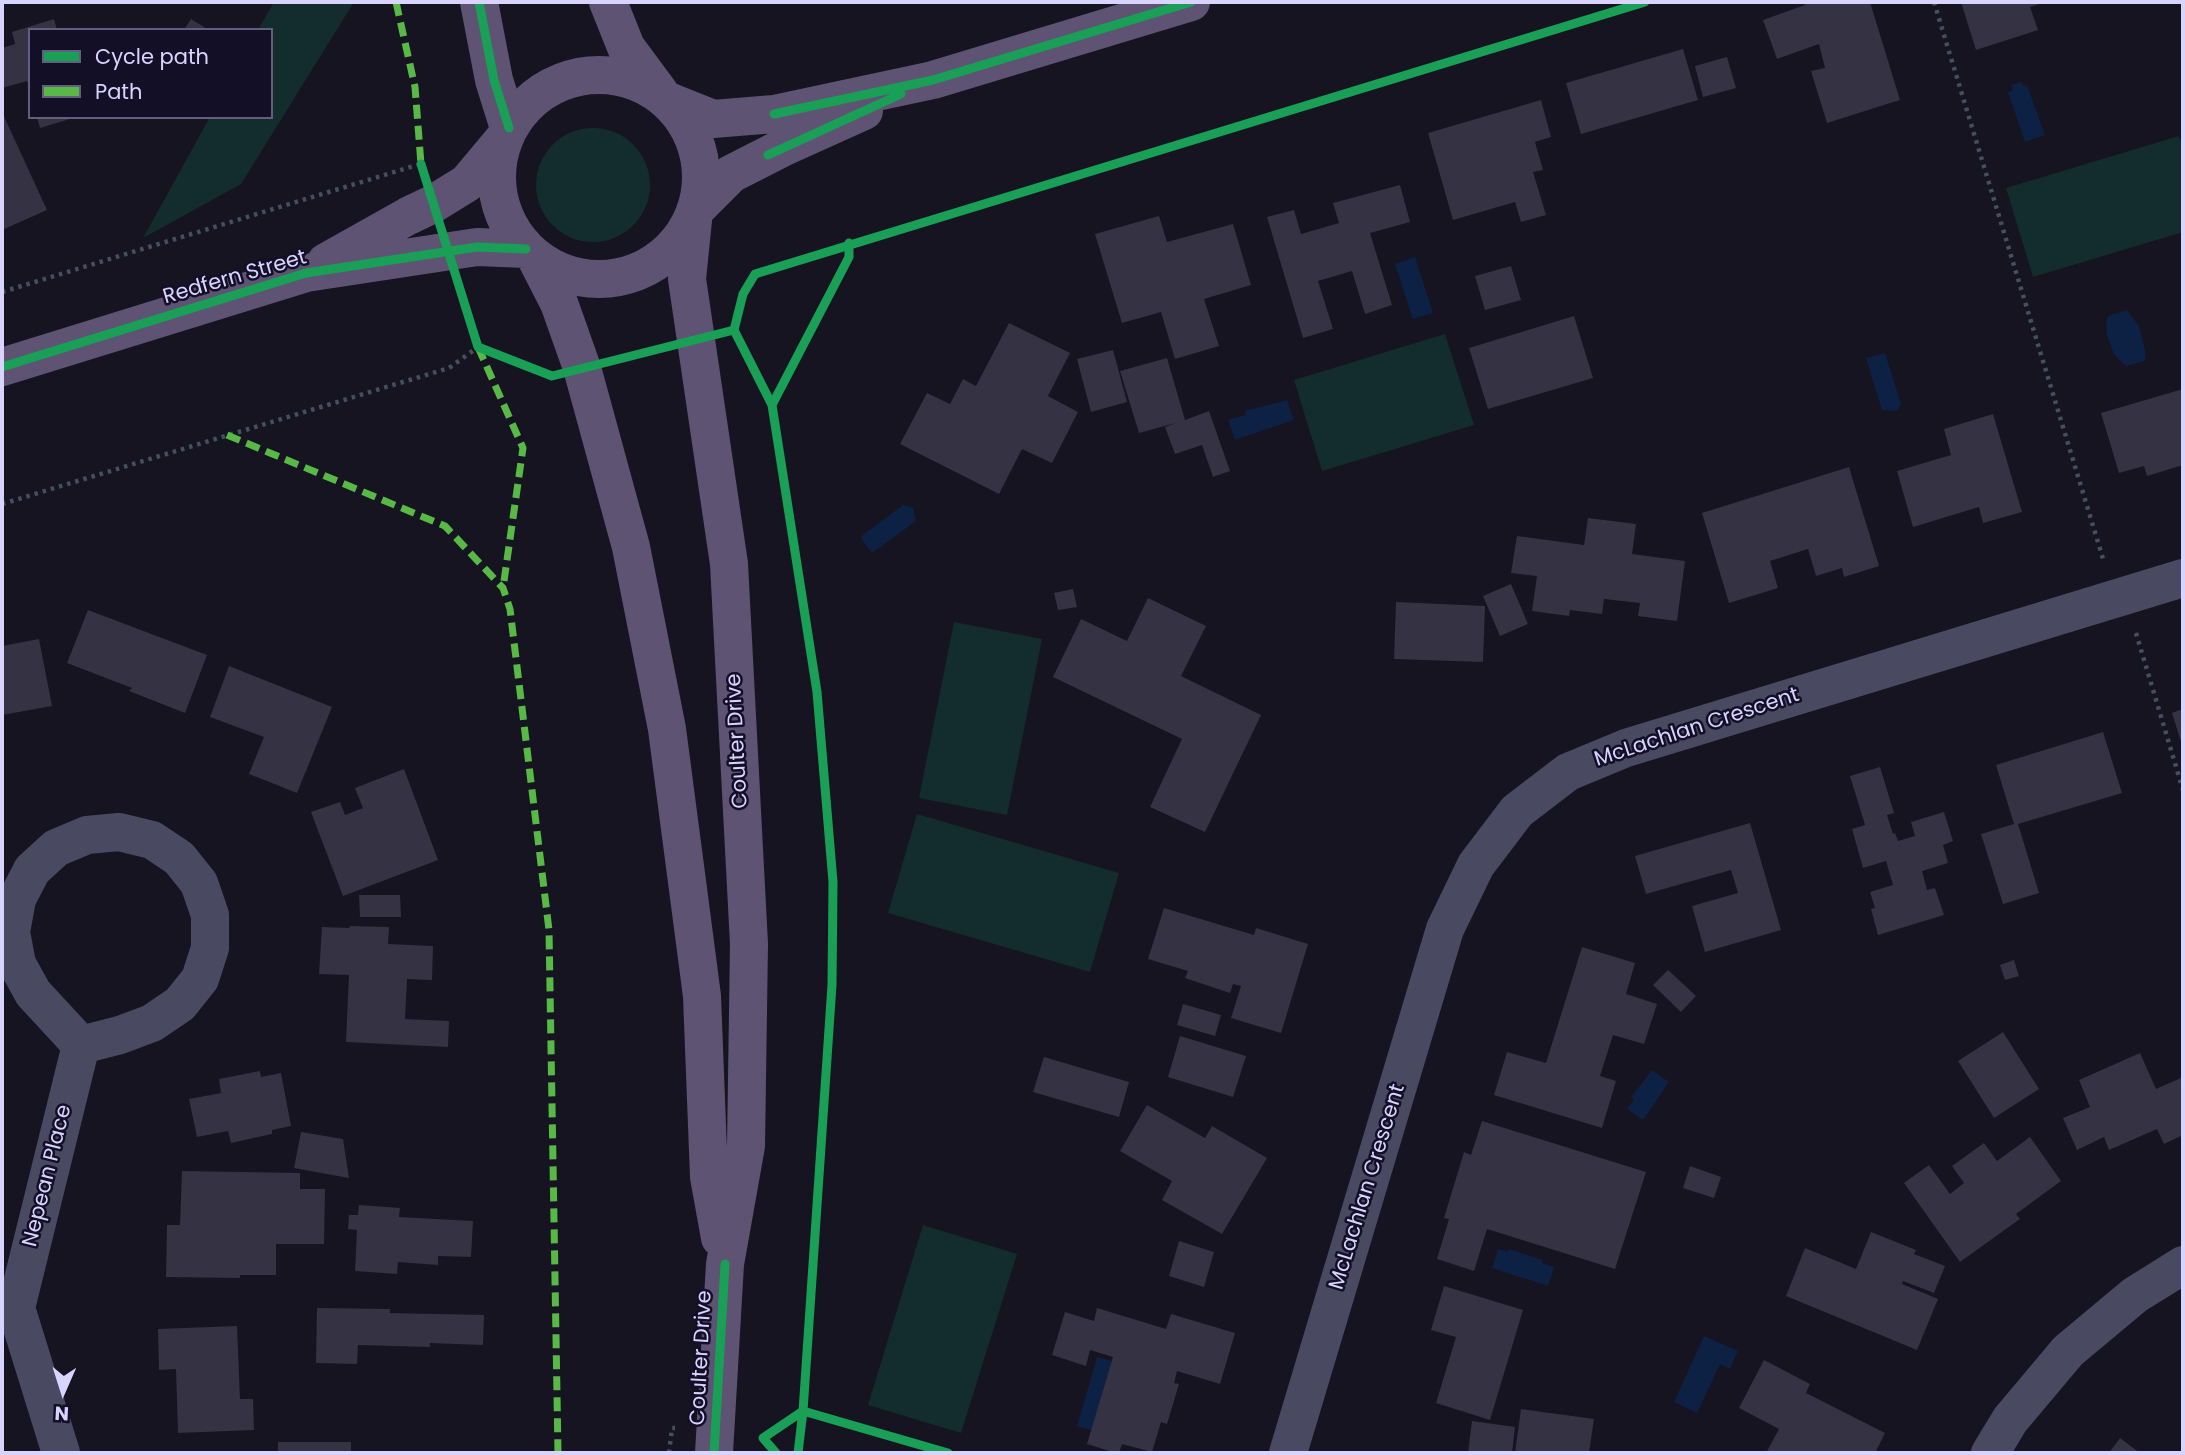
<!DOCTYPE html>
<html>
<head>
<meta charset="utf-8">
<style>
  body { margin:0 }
  #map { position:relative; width:2185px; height:1455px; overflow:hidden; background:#161421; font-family:Poppins,sans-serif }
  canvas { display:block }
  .frame { position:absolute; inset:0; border:4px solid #d9d4ff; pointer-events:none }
  .legend { position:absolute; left:28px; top:28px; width:245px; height:91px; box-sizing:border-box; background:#130f26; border:2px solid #625e7d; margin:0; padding:9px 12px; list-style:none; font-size:21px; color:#d9d4ff }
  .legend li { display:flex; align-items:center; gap:14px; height:35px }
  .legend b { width:35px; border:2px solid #625e7d }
  .north { position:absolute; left:28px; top:1357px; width:70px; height:70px; -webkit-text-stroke:5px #130f26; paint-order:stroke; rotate:183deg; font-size:19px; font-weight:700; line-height:28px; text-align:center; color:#d9d4ff }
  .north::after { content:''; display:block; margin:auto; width:24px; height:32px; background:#d9d4ff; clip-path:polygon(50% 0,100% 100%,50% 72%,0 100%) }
</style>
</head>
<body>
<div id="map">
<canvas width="2185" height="1455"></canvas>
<div class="frame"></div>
<ul class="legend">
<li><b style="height:9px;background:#1a9f57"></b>Cycle path</li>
<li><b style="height:9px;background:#58b947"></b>Path</li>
</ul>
<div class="north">N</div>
</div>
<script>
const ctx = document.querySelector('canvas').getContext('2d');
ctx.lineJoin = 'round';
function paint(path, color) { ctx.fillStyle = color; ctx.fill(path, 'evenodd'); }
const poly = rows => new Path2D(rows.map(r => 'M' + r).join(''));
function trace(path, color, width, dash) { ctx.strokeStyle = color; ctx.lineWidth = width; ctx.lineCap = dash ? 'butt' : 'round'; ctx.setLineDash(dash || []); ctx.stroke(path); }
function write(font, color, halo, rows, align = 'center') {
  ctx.font = font + ' Poppins,sans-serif'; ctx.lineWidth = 5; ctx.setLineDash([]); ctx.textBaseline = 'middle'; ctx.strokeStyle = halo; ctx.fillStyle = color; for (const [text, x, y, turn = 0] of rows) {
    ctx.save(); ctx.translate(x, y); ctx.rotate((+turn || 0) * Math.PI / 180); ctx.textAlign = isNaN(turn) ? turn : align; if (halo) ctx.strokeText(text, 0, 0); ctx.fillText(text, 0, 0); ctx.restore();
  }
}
paint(poly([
  [274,2,354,2,241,184,143,238,210,117,271,117,271,30,258,30],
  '536 185a57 57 0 1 1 114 0a57 57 0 1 1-114 0Z',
  [2179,136,2183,149,2183,232,2033,277,2006,188],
  [1445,334,1474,425,1322,471,1294,380],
  [954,622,1042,639,1007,815,919,798],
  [917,814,1119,873,1090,972,888,913],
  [923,1225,1017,1254,961,1433,868,1405]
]), '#132c2d');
paint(poly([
  [2021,82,2023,86,2027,85,2045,135,2025,142,2008,92,2013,90,2011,85],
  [1415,257,1433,313,1413,319,1395,264],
  [2127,310,2139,326,2145,350,2145,361,2126,366,2114,354,2107,336,2106,324,2108,316],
  [1885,353,1901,404,1897,411,1882,410,1866,358],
  [1287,400,1294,420,1235,440,1228,420,1245,415,1245,411],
  [903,505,913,508,916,521,872,553,860,537],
  [1652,1070,1669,1082,1643,1120,1627,1109,1634,1099,1631,1097],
  [1498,1249,1508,1252,1509,1249,1543,1260,1542,1263,1554,1267,1548,1286,1492,1268],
  [1704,1336,1738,1351,1730,1369,1720,1364,1697,1413,1674,1402],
  [1097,1357,1112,1361,1092,1430,1077,1426]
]), '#0d2144');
paint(poly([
  [1805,2,1870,2,1900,100,1827,123,1811,71,1825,68,1819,44,1777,59,1763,20,1805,5],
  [1961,2,2046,2,2030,7,2038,30,1976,50],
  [54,19,57,30,30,30,30,89,27,81,2,88,2,48,15,44,12,32],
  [191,19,209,30,184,30],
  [1683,49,1698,100,1581,134,1566,83],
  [1727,57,1736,88,1703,97,1695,66],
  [1541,100,1551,137,1535,142,1543,170,1533,172,1546,215,1521,222,1515,202,1453,220,1428,133],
  [2,112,47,210,2,230],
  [37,117,73,117,73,118,40,128],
  [1400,185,1410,222,1370,233,1392,305,1365,314,1352,271,1318,281,1333,329,1303,338,1267,217,1294,210,1301,234,1339,223,1333,203],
  [1159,216,1167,242,1233,224,1251,285,1204,299,1219,346,1175,359,1161,312,1122,323,1095,234],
  [1511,266,1521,300,1485,310,1475,276],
  [1574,316,1593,378,1488,409,1469,348],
  [1009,323,1070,353,1048,396,1078,412,1052,463,1022,449,999,494,900,444,927,393,950,404,963,379,976,386],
  [1113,350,1127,402,1091,412,1077,359],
  [1167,358,1185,420,1209,411,1230,471,1213,477,1202,445,1175,454,1165,427,1176,423,1139,433,1120,371],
  [2183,389,2183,465,2147,476,2144,466,2119,473,2101,413],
  [1993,414,2022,512,1983,523,1979,507,1913,527,1897,471,1951,455,1944,429],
  [1849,467,1879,566,1844,577,1842,568,1816,576,1808,549,1770,561,1778,588,1729,603,1702,513],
  [1588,518,1636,524,1632,554,1685,561,1677,621,1638,616,1640,603,1604,599,1602,614,1570,610,1569,616,1532,611,1537,576,1511,573,1517,536,1584,545],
  [1511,584,1528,624,1500,636,1483,596],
  [1073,589,1077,607,1058,610,1054,593],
  [1148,598,1206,626,1181,676,1261,715,1205,832,1150,807,1182,739,1053,677,1081,619,1127,641],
  [1396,602,1485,606,1483,662,1394,659],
  [88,610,207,655,185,713,129,691,132,688,67,663],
  [39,639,52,706,2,715,2,646],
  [229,666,332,707,297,793,249,774,264,737,210,717],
  [2183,709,2183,748,2172,713],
  [2103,732,2122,793,2018,824,2039,893,2003,904,1981,834,2014,824,1996,765],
  [1880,767,1894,813,1887,815,1893,834,1895,833,1898,841,1915,836,1911,822,1944,812,1953,841,1943,845,1948,863,1922,871,1927,890,1935,888,1944,915,1878,935,1871,909,1875,908,1870,892,1893,885,1886,861,1863,868,1852,829,1865,825,1850,776],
  [404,769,438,860,343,896,311,812,340,802,345,815,363,808,355,788],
  [1750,823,1781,930,1705,952,1692,906,1738,893,1731,870,1646,894,1635,856],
  [359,895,400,895,401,917,360,917],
  [1164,908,1254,935,1256,928,1308,944,1281,1033,1231,1018,1241,986,1233,984,1230,993,1185,978,1188,971,1148,959],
  [350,926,389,927,388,944,433,946,432,980,407,979,405,1019,449,1021,448,1047,346,1042,349,975,319,974,322,927,349,928],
  [1582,947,1635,963,1626,994,1657,1004,1644,1044,1613,1035,1600,1076,1616,1081,1602,1128,1494,1095,1507,1052,1546,1063],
  [2014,960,2019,976,2005,980,2000,965],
  [1668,970,1696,996,1681,1012,1653,985],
  [1183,1004,1221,1015,1215,1036,1177,1025],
  [2003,1032,2039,1089,1994,1118,1958,1061],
  [1180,1036,1246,1056,1233,1097,1168,1077],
  [2140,1053,2156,1089,2183,1077,2183,1135,2164,1144,2157,1129,2109,1150,2104,1137,2077,1150,2063,1118,2090,1107,2079,1080],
  [1044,1057,1129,1082,1119,1117,1033,1092],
  [260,1071,261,1077,281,1073,291,1126,272,1130,272,1134,231,1143,228,1131,197,1137,189,1099,221,1093,219,1079],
  [1147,1105,1205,1138,1212,1126,1267,1158,1222,1234,1162,1200,1172,1181,1120,1151],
  [1482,1121,1646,1172,1615,1269,1487,1229,1474,1271,1437,1259,1449,1219,1444,1218,1464,1152,1471,1155],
  [301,1132,343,1139,349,1178,294,1168],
  [2030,1137,2061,1181,2016,1214,2020,1219,1960,1262,1904,1183,1929,1165,1950,1194,1964,1183,1952,1166,1984,1143,1997,1161],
  [1690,1166,1721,1177,1714,1198,1683,1188],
  [182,1171,300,1173,300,1189,325,1189,324,1244,276,1244,276,1275,240,1275,240,1278,166,1277,167,1225,180,1225],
  [359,1205,400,1208,399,1217,473,1221,471,1257,438,1256,438,1265,398,1262,397,1274,355,1271,357,1230,348,1229,349,1215,358,1215],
  [1871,1232,1916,1250,1914,1254,1945,1266,1934,1293,1903,1281,1902,1284,1938,1299,1917,1350,1786,1296,1805,1248,1856,1269],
  [1179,1241,1214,1252,1204,1287,1169,1276],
  [1444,1286,1523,1310,1490,1420,1436,1403,1456,1337,1431,1330],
  [317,1308,390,1309,390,1313,484,1315,483,1345,430,1343,430,1347,358,1345,357,1364,316,1363],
  [1097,1308,1166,1329,1171,1314,1235,1333,1220,1384,1177,1371,1174,1383,1179,1384,1167,1424,1161,1422,1152,1452,1122,1444,1119,1453,1116,1453,1087,1444,1113,1357,1090,1350,1086,1366,1052,1355,1065,1312,1094,1321],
  [237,1326,240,1399,253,1399,254,1430,178,1433,176,1369,159,1370,158,1329],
  [1764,1360,1810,1384,1806,1393,1885,1433,1875,1453,1766,1453,1779,1429,1739,1408],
  [1521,1409,1594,1419,1589,1453,1515,1453],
  [1472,1421,1515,1427,1512,1453,1468,1453],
  [2120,1438,2140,1453,2109,1453],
  [278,1442,351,1442,351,1453,278,1453]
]), '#343243');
trace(poly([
  [1934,2,2104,562],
  [2,292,417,165],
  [2,504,449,368,478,347],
  [2136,633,2183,790],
  [669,1453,672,1428,675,1428]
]), '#44505f', 4.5, [3.5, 5]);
trace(poly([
  [119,832,152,840,179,858,199,883,210,915,210,948,200,979,180,1004,152,1023,120,1035,81,1045,33,993,17,964,11,932,17,899,32,870,56,848,87,835,119,832],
  [16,1308,81,1045],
  [2,1312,16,1308,61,1453],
  [1288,1453,1445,929,1476,865,1517,811,1568,772,1626,748,2183,578],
  [1990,1453,2010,1420,2068,1351,2135,1295,2183,1265]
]), '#4a4962', 38);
trace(poly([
  [479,2,494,80,509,128],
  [608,2,626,47,660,93],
  '497 177a102 102 0 1 1 204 0a102 102 0 1 1-204 0Z',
  [668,101,713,119,774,114,933,80,1191,2],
  [698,207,731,174,782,148,864,111],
  [693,220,687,279,729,564,749,944,746,1146,725,1264,714,1453],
  [537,260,559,303,582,368,631,547,667,729,702,996,709,1177,720,1238],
  [326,262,408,216,433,204,467,183,503,140],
  [2,367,306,273,477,247,526,249]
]), '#5e5373', 38);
trace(poly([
  [396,2,415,87,421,164],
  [478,347,523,448,503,588],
  [227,435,445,526,503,588,510,609,549,930,558,1453]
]), '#58b947', 7, [14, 7]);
trace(poly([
  [479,2,494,80,509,128],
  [774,114,933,80,1191,2],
  [768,155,901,94],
  [421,164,478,347,552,376,734,330],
  [2,367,306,273,477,247,526,249],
  [772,405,849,257,849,243],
  [714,1453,725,1264],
  [776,1453,763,1438,803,1411,948,1453],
  [798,1453,803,1411,832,985,833,882,817,692,772,405,734,330,743,294,755,274,1645,2]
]), '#1a9f57', 9);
write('21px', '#d9d4ff', '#130f26', [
  ["Redfern Street",235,278,-16],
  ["McLachlan Crescent",1697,728,-18],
  ["Coulter Drive",738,741,-93],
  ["Nepean Place",48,1176,-76],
  ["McLachlan Crescent",1368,1187,-73],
  ["Coulter Drive",702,1358,-87]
]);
</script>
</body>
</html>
